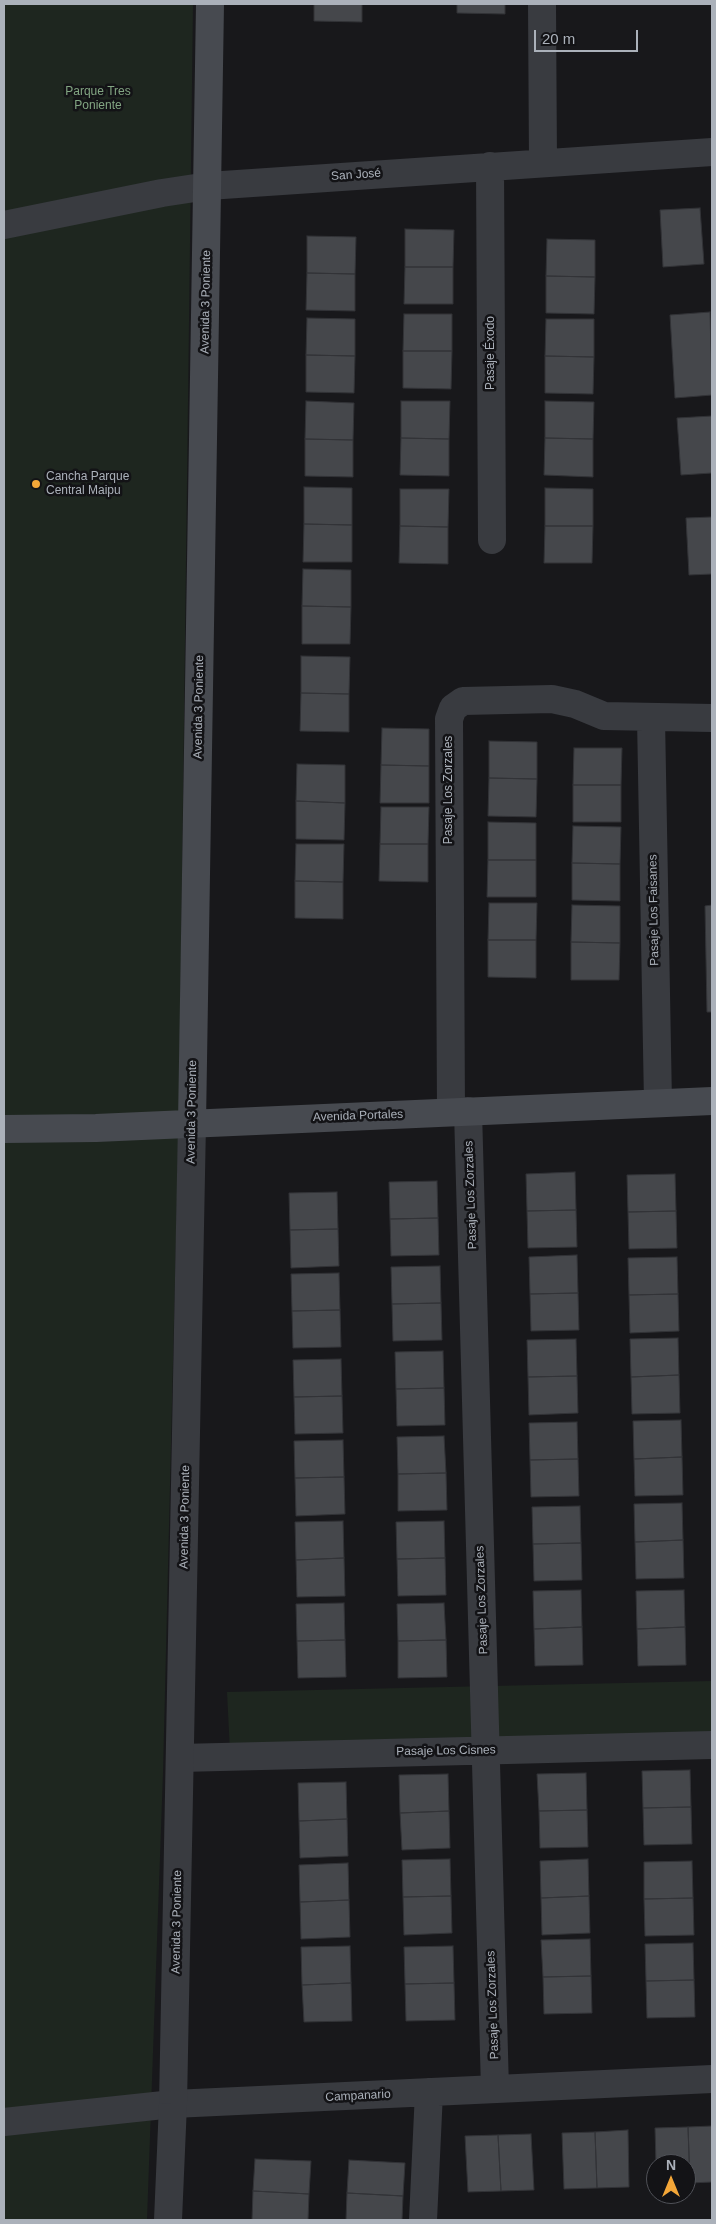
<!DOCTYPE html>
<html>
<head>
<meta charset="utf-8">
<style>
  body { margin:0 }
  #map { position:relative; width:716px; height:2224px; overflow:hidden; background:#18181b; font-family:Arial,sans-serif }
  canvas { display:block }
  .frame { position:absolute; inset:0; border:5px solid #abb1ba; pointer-events:none }
  .north { position:absolute; left:646px; top:2154px; width:50px; height:50px; box-sizing:border-box; background:#131316; border:1px solid #505258; border-radius:50%; rotate:0deg; font-size:14px; font-weight:700; line-height:20px; text-align:center; color:#abb1ba }
  .north::after { content:''; display:block; margin:auto; width:18px; height:22px; background:#f3a638; clip-path:polygon(50% 0,100% 100%,50% 72%,0 100%) }
  .scale { position:absolute; left:534px; top:30px; width:104px; height:22px; box-sizing:border-box; border:2px solid #abb1ba; border-top:0; padding-left:6px; font-size:15px; line-height:18px; white-space:nowrap; color:#abb1ba; -webkit-text-stroke:4px #131316; paint-order:stroke }
</style>
</head>
<body>
<div id="map">
<canvas width="716" height="2224"></canvas>
<div class="frame"></div>
<div class="north">N</div>
<div class="scale">20 m</div>
</div>
<script>
const ctx = document.querySelector('canvas').getContext('2d');
ctx.lineJoin = 'round';
function paint(path, color) { ctx.fillStyle = color; ctx.fill(path, 'evenodd'); }
const poly = rows => new Path2D(rows.map(r => 'M' + r).join(''));
function trace(path, color, width, dash) { ctx.strokeStyle = color; ctx.lineWidth = width; ctx.lineCap = dash ? 'butt' : 'round'; ctx.setLineDash(dash || []); ctx.stroke(path); }
function write(font, color, halo, rows, align = 'center') {
  ctx.font = font + ' Arial,sans-serif'; ctx.lineWidth = 5; ctx.setLineDash([]); ctx.textBaseline = 'middle'; ctx.strokeStyle = halo; ctx.fillStyle = color; for (const [text, x, y, turn = 0] of rows) {
    ctx.save(); ctx.translate(x, y); ctx.rotate((+turn || 0) * Math.PI / 180); ctx.textAlign = isNaN(turn) ? turn : align; if (halo) ctx.strokeText(text, 0, 0); ctx.fillText(text, 0, 0); ctx.restore();
  }
}
paint(poly([
  [4,4,193,4,179,1115,163,1773,147,2220,4,2220],
  [712,1681,712,1740,230,1752,227,1692]
]), '#1e261f');
const building = poly([
  [314,4,362,4,362,22,314,21,314,4],
  [457,4,505,4,505,14,457,13,457,4],
  [700,208,704,264,663,267,660,210,700,208],
  [405,229,454,230,453,267,405,267,405,229],
  [307,236,356,237,355,274,307,273,307,236],
  [547,239,595,240,595,277,546,276,547,239],
  [405,267,453,267,453,304,404,304,405,267],
  [307,273,355,274,355,311,306,310,307,273],
  [546,276,595,277,594,314,546,313,546,276],
  [710,312,712,395,675,398,670,315,710,312],
  [404,314,452,314,452,351,403,351,404,314],
  [307,318,355,319,355,356,306,355,307,318],
  [546,319,594,319,594,357,545,356,546,319],
  [403,351,452,351,451,389,403,388,403,351],
  [306,355,355,356,354,393,306,392,306,355],
  [545,356,594,357,593,394,545,393,545,356],
  [306,401,354,403,353,440,305,439,306,401],
  [401,401,450,401,449,439,401,438,401,401],
  [545,401,594,402,593,439,545,438,545,401],
  [712,416,712,473,681,475,677,418,712,416],
  [401,438,449,439,449,476,400,475,401,438],
  [545,438,593,439,593,477,544,475,545,438],
  [305,439,353,440,353,477,305,476,305,439],
  [304,487,352,488,352,525,304,524,304,487],
  [545,488,593,489,593,526,545,526,545,488],
  [400,489,449,489,448,527,400,526,400,489],
  [712,517,712,574,689,575,686,518,712,517],
  [304,524,352,525,352,562,303,562,304,524],
  [400,526,448,527,448,564,399,563,400,526],
  [545,526,593,526,592,563,544,563,545,526],
  [303,569,351,570,351,607,302,606,303,569],
  [302,606,351,607,350,644,302,644,302,606],
  [301,656,350,657,349,694,301,693,301,656],
  [301,693,349,694,349,732,300,731,301,693],
  [382,728,429,729,429,766,381,765,382,728],
  [489,741,537,742,537,779,489,778,489,741],
  [574,748,622,748,621,785,573,785,574,748],
  [297,764,345,765,345,803,296,801,297,764],
  [381,765,429,766,429,803,380,803,381,765],
  [489,778,537,779,536,817,488,816,489,778],
  [573,785,621,785,621,822,573,822,573,785],
  [296,801,345,803,344,840,296,839,296,801],
  [381,807,429,807,428,844,380,844,381,807],
  [488,822,536,823,536,860,488,860,488,822],
  [573,826,621,827,620,864,572,863,573,826],
  [296,844,344,844,343,882,295,881,296,844],
  [380,844,428,844,428,882,379,881,380,844],
  [488,860,536,860,536,897,487,897,488,860],
  [572,863,620,864,620,901,572,900,572,863],
  [295,881,343,882,343,919,295,918,295,881],
  [489,903,537,903,536,940,488,940,489,903],
  [572,905,620,906,620,943,571,942,572,905],
  [712,905,712,1012,707,1012,705,906,712,905],
  [488,940,536,940,536,978,488,977,488,940],
  [571,942,620,943,619,980,571,980,571,942],
  [575,1172,576,1210,527,1211,526,1174,575,1172],
  [675,1174,676,1211,628,1212,627,1175,675,1174],
  [437,1181,438,1218,390,1219,389,1182,437,1181],
  [337,1192,338,1229,290,1230,289,1193,337,1192],
  [576,1210,577,1247,528,1248,527,1211,576,1210],
  [676,1211,677,1248,629,1249,628,1212,676,1211],
  [438,1218,439,1255,391,1256,390,1219,438,1218],
  [338,1229,339,1266,291,1268,290,1230,338,1229],
  [577,1255,578,1293,530,1294,529,1257,577,1255],
  [677,1257,678,1294,629,1295,628,1258,677,1257],
  [440,1266,441,1303,392,1304,391,1267,440,1266],
  [339,1273,340,1310,292,1311,291,1274,339,1273],
  [578,1293,579,1330,531,1331,530,1294,578,1293],
  [678,1294,679,1331,630,1333,629,1295,678,1294],
  [441,1303,442,1340,393,1341,392,1304,441,1303],
  [340,1310,341,1347,293,1348,292,1311,340,1310],
  [678,1338,679,1375,631,1377,630,1339,678,1338],
  [576,1339,577,1376,528,1377,527,1340,576,1339],
  [443,1351,444,1388,396,1389,395,1352,443,1351],
  [341,1359,342,1396,294,1397,293,1360,341,1359],
  [679,1375,680,1413,632,1414,631,1377,679,1375],
  [577,1376,578,1413,529,1415,528,1377,577,1376],
  [444,1388,445,1425,397,1426,396,1389,444,1388],
  [342,1396,343,1433,295,1434,294,1397,342,1396],
  [681,1420,682,1457,634,1459,633,1421,681,1420],
  [577,1422,578,1459,530,1460,529,1423,577,1422],
  [444,1436,446,1473,398,1474,397,1437,444,1436],
  [343,1440,344,1477,295,1478,294,1441,343,1440],
  [682,1457,683,1495,635,1496,634,1459,682,1457],
  [578,1459,579,1496,531,1497,530,1460,578,1459],
  [446,1473,447,1510,398,1511,398,1474,446,1473],
  [344,1477,345,1514,296,1516,295,1478,344,1477],
  [682,1503,683,1540,635,1542,634,1504,682,1503],
  [580,1506,581,1543,533,1544,532,1507,580,1506],
  [343,1521,344,1558,296,1560,295,1522,343,1521],
  [444,1521,445,1558,397,1559,396,1522,444,1521],
  [683,1540,684,1578,636,1579,635,1542,683,1540],
  [581,1543,582,1580,534,1581,533,1544,581,1543],
  [344,1558,345,1596,297,1597,296,1560,344,1558],
  [445,1558,446,1595,398,1596,397,1559,445,1558],
  [581,1590,582,1627,534,1629,533,1591,581,1590],
  [684,1590,685,1627,637,1629,636,1591,684,1590],
  [344,1603,345,1640,297,1641,296,1604,344,1603],
  [444,1603,446,1640,398,1641,397,1604,444,1603],
  [582,1627,583,1665,535,1666,534,1629,582,1627],
  [685,1627,686,1665,638,1666,637,1629,685,1627],
  [345,1640,346,1677,298,1678,297,1641,345,1640],
  [446,1640,447,1677,398,1678,398,1641,446,1640],
  [690,1770,691,1807,643,1808,642,1771,690,1770],
  [586,1773,587,1810,539,1811,537,1774,586,1773],
  [448,1774,449,1811,400,1813,399,1775,448,1774],
  [346,1782,347,1819,299,1821,298,1783,346,1782],
  [691,1807,692,1844,644,1845,643,1808,691,1807],
  [587,1810,588,1847,540,1848,539,1811,587,1810],
  [449,1811,450,1848,402,1850,400,1813,449,1811],
  [347,1819,348,1856,300,1858,299,1821,347,1819],
  [450,1859,451,1896,403,1897,402,1860,450,1859],
  [588,1859,589,1896,541,1898,540,1861,588,1859],
  [692,1861,693,1898,644,1899,644,1862,692,1861],
  [348,1863,349,1900,300,1902,299,1865,348,1863],
  [451,1896,452,1933,404,1935,403,1897,451,1896],
  [589,1896,590,1933,542,1935,541,1898,589,1896],
  [693,1898,694,1935,645,1936,644,1899,693,1898],
  [349,1900,350,1937,301,1939,300,1902,349,1900],
  [590,1939,591,1976,543,1977,541,1940,590,1939],
  [693,1943,694,1980,646,1981,645,1944,693,1943],
  [350,1946,351,1983,302,1985,301,1947,350,1946],
  [453,1946,454,1983,405,1984,404,1947,453,1946],
  [591,1976,592,2013,544,2014,543,1977,591,1976],
  [694,1980,695,2017,647,2018,646,1981,694,1980],
  [351,1983,352,2021,304,2022,302,1985,351,1983],
  [454,1983,455,2020,406,2021,405,1984,454,1983],
  [712,2126,712,2182,690,2183,688,2127,712,2126],
  [688,2127,690,2183,686,2183,686,2164,656,2164,655,2128,688,2127],
  [628,2130,629,2187,597,2188,595,2132,628,2130],
  [595,2132,597,2188,564,2189,562,2133,595,2132],
  [531,2134,534,2190,501,2191,498,2135,531,2134],
  [498,2135,501,2191,468,2192,465,2136,498,2135],
  [255,2159,311,2161,309,2194,253,2191,255,2159],
  [349,2160,405,2163,403,2196,347,2193,349,2160],
  [253,2191,309,2194,308,2220,252,2220,253,2191],
  [347,2193,403,2196,402,2220,346,2220,347,2193]
]);
paint(building, '#45474b');
trace(building, '#323337', 1);
trace(poly([
  [542,4,543,163],
  [490,166,492,540],
  [4,225,162,193,208,186,712,152],
  [651,718,658,1103],
  [468,1111,495,2089],
  [451,1112,449,719,453,708,463,701,552,699,575,704,604,716,712,718],
  [180,1758,712,1745],
  [4,2122,173,2104,712,2079],
  [423,2220,429,2092]
]), '#393b40', 28);
trace(poly([
  [168,2220,173,2104,192,1123]
]), '#393b40', 28);
trace(poly([
  [192,1123,210,4],
  [4,1129,96,1128,712,1101]
]), '#474a50', 28);
for (const [x, y, r, color] of [
  [36,484,5,"#f3a638"]
]) { const dot = new Path2D(); dot.arc(x, y, r, 0, 2 * Math.PI); ctx.fillStyle = color; ctx.fill(dot); trace(dot, '#131316', 2); }
write('12px', '#82a582', '#131316', [
  ["Parque Tres",98,92],
  ["Poniente",98,106]
]);
write('12px', '#abb1ba', '#131316', [
  ["San José",356,175,-4],
  ["Avenida 3 Poniente",206,302,-89],
  ["Pasaje Éxodo",491,353,-90],
  ["Avenida 3 Poniente",199,707,-89],
  ["Pasaje Los Zorzales",449,790,-90],
  ["Pasaje Los Faisanes",654,910,-91],
  ["Avenida 3 Poniente",192,1112,-89],
  ["Avenida Portales",358,1116,-2],
  ["Pasaje Los Zorzales",471,1195,-92],
  ["Avenida 3 Poniente",185,1517,-89],
  ["Pasaje Los Zorzales",482,1600,-92],
  ["Pasaje Los Cisnes",446,1751,-1],
  ["Avenida 3 Poniente",177,1922,-89],
  ["Pasaje Los Zorzales",493,2005,-92],
  ["Campanario",358,2096,-3]
]);
write('12px', '#abb1ba', '#131316', [
  ["Cancha Parque",46,477],
  ["Central Maipu",46,491]
], 'left');
</script>
</body>
</html>
